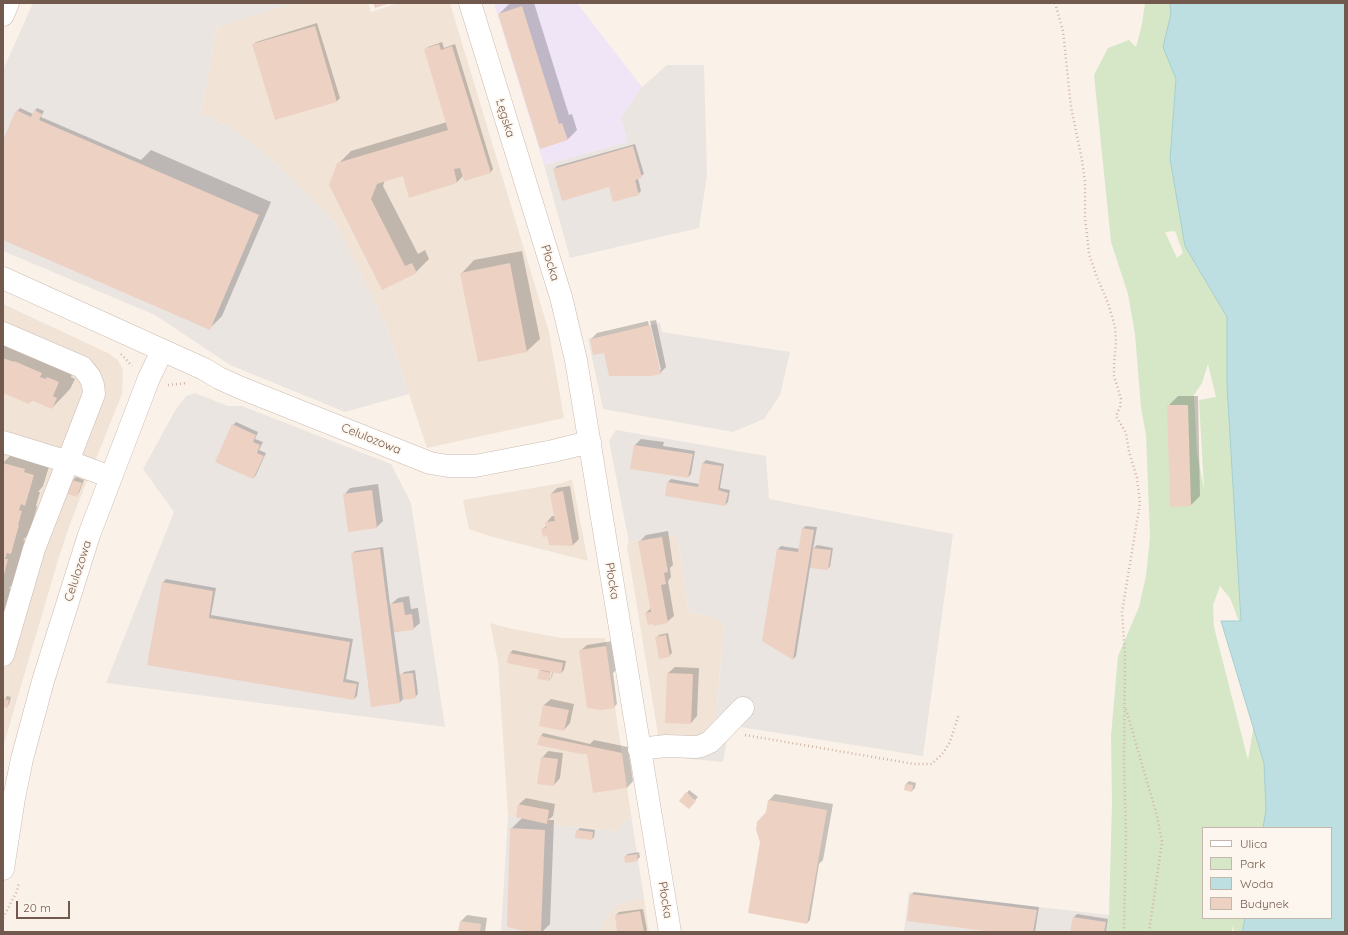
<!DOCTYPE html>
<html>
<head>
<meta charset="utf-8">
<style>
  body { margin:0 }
  #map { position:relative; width:1348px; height:935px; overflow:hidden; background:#faf2e8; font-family:Quicksand,sans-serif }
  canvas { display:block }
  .frame { position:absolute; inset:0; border:4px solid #72594e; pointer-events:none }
  .legend { position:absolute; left:1202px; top:827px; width:130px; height:92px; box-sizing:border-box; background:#fdf6ee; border:1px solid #c5b7ae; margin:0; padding:5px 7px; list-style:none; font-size:12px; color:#72594e }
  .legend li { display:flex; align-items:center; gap:8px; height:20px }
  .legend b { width:20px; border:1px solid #c5b7ae }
  .scale { position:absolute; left:16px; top:901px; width:54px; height:18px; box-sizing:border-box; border:2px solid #72594e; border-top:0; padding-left:5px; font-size:12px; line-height:14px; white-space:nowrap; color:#72594e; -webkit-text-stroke:3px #fdf6ee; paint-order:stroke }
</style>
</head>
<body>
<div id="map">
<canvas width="1348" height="935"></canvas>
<div class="frame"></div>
<ul class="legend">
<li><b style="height:5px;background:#fff"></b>Ulica</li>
<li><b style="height:11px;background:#d6e7c8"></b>Park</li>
<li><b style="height:11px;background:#bedfe2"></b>Woda</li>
<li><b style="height:11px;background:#edd1c2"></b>Budynek</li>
</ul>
<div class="scale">20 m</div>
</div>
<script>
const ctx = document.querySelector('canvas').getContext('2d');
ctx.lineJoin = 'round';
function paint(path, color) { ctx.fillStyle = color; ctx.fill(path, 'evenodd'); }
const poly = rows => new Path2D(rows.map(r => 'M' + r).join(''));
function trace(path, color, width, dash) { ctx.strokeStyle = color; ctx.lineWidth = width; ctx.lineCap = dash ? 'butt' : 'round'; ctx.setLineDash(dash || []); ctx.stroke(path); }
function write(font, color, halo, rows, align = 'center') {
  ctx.font = font + ' Quicksand,sans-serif'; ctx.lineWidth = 3.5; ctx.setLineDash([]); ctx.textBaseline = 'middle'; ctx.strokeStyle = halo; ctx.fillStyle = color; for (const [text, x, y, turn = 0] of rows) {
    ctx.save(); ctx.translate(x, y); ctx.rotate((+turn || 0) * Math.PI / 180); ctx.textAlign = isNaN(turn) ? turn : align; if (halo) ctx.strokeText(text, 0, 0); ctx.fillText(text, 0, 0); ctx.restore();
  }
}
paint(poly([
  [295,3,368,3,371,12,398,3,450,3,549,332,564,418,427,448,386,325,335,222,281,168,238,131,201,113,217,27],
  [3,304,108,353,118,360,123,370,122,394,71,521,59,557,3,747],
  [572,479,588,561,489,536,469,529,463,500,562,483],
  [677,534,689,613,706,615,724,622,716,718,697,738,658,735,627,546,629,542],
  [490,623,513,629,562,638,605,638,631,815,617,831,556,825,508,815,498,662],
  [644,898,649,932,598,932,616,905]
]), '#f1e4d7');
paint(poly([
  [33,3,295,3,217,27,201,113,238,131,281,168,335,222,386,325,409,394,345,412,230,365,155,315,3,251,3,70],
  [667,65,704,65,707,176,699,228,570,258,544,165,627,142,621,117,642,87],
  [660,323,662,332,790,352,780,395,764,419,733,432,603,409,588,339],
  [195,393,228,406,242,406,391,464,411,503,445,727,106,683,174,512,143,469,176,409,186,396],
  [616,430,766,456,769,499,953,534,923,756,740,727,727,740,723,762,660,756,658,735,697,738,716,718,724,623,706,615,689,613,677,534,629,542,609,441],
  [508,815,556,825,617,831,631,815,644,898,616,905,598,932,501,932],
  [909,892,1109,915,1106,932,904,932]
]), '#ebe5e1');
paint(poly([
  [494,3,577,3,642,87,621,117,627,142,544,165]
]), '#efe5f7');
paint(poly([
  [1145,3,1345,3,1345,932,1234,932,1233,925,1232,932,1106,932,1109,915,1112,802,1111,736,1118,656,1139,607,1146,576,1150,537,1146,435,1141,408,1135,334,1128,294,1111,242,1094,75,1108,48,1129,40,1136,47,1142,24],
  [1175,231,1183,253,1177,258,1165,232],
  [1208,364,1216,397,1199,400,1204,490,1197,452,1194,395,1202,383],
  [1220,586,1230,598,1249,648,1255,679,1253,730,1248,760,1214,627,1213,605],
  [1203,828,1331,828,1331,918,1203,918]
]), '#d6e7c8');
const water = poly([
  [1170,3,1345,3,1345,932,1242,932,1245,918,1331,918,1331,828,1263,828,1266,810,1264,763,1221,621,1241,621,1227,385,1227,317,1185,246,1170,159,1176,79,1163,47,1171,14,1170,3]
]);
paint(water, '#bedfe2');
trace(water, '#a5cfd3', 1);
paint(poly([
  [512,3,534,3,569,115,572,114,577,130,567,140,499,14,509,4],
  [317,23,340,98,337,101,276,119,253,45,256,42],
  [442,42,444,48,455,44,493,169,491,172,463,176,457,182,410,196,403,175,385,180,383,186,418,254,425,250,429,259,416,272,382,289,338,164,351,151,447,122,425,50,428,47],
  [20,108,33,114,37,108,44,111,41,117,141,160,151,150,271,202,222,316,210,328,3,239,3,142,17,111],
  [635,144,644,174,638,178,641,191,638,194,554,169,557,166],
  [522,251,540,339,527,351,462,273,474,260],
  [656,320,666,367,660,373,605,352,591,339,597,333,648,321,659,370,661,370,650,321],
  [3,330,77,363,71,377,75,379,70,389,52,408,32,400,29,403,3,392],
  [1178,396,1198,396,1200,496,1191,505,1168,406],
  [236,422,258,432,255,439,263,442,259,450,266,453,256,475,253,478,233,425],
  [641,439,664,442,663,446,695,451,691,474,688,477,635,445],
  [21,445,52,457,43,486,38,492,40,492,36,506,37,507,29,534,23,540,26,541,15,582,9,588,12,589,3,624,3,463],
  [706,460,724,464,720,488,730,490,728,502,725,505,668,482,671,479,699,484,703,463],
  [76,477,84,480,79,493,76,496,68,493,73,480],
  [378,484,383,521,377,527,349,531,344,495,350,488],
  [570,486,579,539,573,545,550,544,548,534,542,530,546,526,546,523,552,516,555,516,551,494,557,488],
  [806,526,817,527,813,549,817,545,833,548,830,567,827,569,810,567,796,656,793,659,778,549,781,546,800,549,803,528],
  [668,531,673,565,670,568,671,577,668,581,674,616,667,622,654,623,646,613,651,608,640,541,646,535],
  [383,547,390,605,398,598,409,596,411,609,418,608,420,623,413,629,394,632,400,676,404,672,415,670,418,694,415,697,403,699,400,702,372,706,352,554,355,551],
  [166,579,216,588,211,615,353,639,346,679,359,682,357,696,354,699,148,664,163,582],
  [668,633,672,653,669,656,656,638,659,635],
  [612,641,616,670,613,673,617,704,614,707,580,651,587,645],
  [513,650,566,661,564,670,561,673,553,671,552,677,549,680,540,671,542,669,510,653],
  [551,668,553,668,551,678,549,678],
  [675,667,699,668,697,716,691,723,668,673],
  [7,696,11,697,9,704,7,707,3,706,3,703],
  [551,699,574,704,570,723,564,730,540,725,544,705],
  [543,733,590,744,594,740,628,747,633,781,627,788,588,752,541,736],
  [548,751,563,753,560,778,554,785,542,758],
  [909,781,916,783,915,788,912,791,905,789,906,784],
  [689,790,698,797,691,805,687,793],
  [775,794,833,804,823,860,819,864,810,920,807,923,761,842,769,800],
  [526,798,555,804,553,816,548,820,554,820,550,924,542,932,532,932,511,829,522,818,517,817,519,804],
  [580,828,595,830,594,837,592,839,577,831],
  [639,852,640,857,637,860,625,857,628,854],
  [914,892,1039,907,1035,932,1002,932,911,895],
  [643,909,647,930,645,932,618,932,616,915,619,912],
  [1077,914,1108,919,1106,932,1071,932,1074,917],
  [467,915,487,918,485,932,459,932,461,921]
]), '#0003');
paint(poly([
  [373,3,391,3,375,8],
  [522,6,559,124,562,123,568,140,540,149,498,14],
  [315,26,337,102,275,120,252,44],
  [439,44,441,50,452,46,491,173,464,181,460,168,454,169,457,183,409,198,403,176,377,184,371,199,405,266,412,263,417,273,382,290,329,185,337,163,448,130,424,49],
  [16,110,31,117,34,110,42,114,39,120,259,215,210,330,3,240,3,140],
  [633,146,642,178,635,180,639,195,613,202,609,187,562,201,553,169],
  [510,263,527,352,478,362,460,273],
  [650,325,661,374,651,376,609,376,604,353,593,355,590,339],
  [3,358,14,362,14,361,42,373,40,377,46,379,47,377,59,382,53,396,57,398,52,409,31,400,29,404,3,393],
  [1167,405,1188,405,1191,506,1170,507],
  [232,424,256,435,253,442,260,445,257,453,264,456,253,479,215,462],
  [634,445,693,454,688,478,630,469],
  [3,463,25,469,24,472,34,475,25,506,21,504,19,510,22,511,18,525,19,525,11,554,7,553,5,559,8,559,3,579],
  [702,463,722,466,718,490,728,493,725,506,665,496,667,482,698,487],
  [72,480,82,483,77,497,67,494],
  [372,490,377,528,348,532,343,494],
  [563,491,573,546,549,545,547,536,543,537,541,529,546,528,545,522,555,521,550,494],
  [802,528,814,530,793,660,762,641,777,549,798,552],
  [662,537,668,572,664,573,666,584,661,585,668,623,653,626,653,624,648,625,645,613,651,612,638,541],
  [813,548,831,550,828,570,810,568],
  [380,549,400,703,371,707,351,553],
  [162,582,213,591,209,618,350,642,343,682,357,684,354,700,147,665],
  [403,602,405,615,412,614,414,630,394,632,390,604],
  [666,635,670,657,659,659,655,637],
  [606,646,615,708,601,710,587,708,579,650],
  [509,653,563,663,561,674,507,663],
  [539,670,551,673,549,681,537,679],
  [413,673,416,698,403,700,400,674],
  [667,673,693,674,691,724,665,723],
  [3,699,9,700,7,708,3,707],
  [543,705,569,710,564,731,539,726],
  [540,736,622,753,627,788,593,793,587,754,581,754,537,745],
  [541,757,558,759,554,786,537,784],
  [905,784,913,785,912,792,904,790],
  [686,792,696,801,689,809,679,801],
  [768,800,827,810,807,924,748,913,760,842,756,830,757,822,766,812],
  [518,804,549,810,547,824,516,817],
  [510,828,545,830,541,932,528,932,507,927],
  [576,830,593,832,592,840,575,838],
  [637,854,638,861,625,863,624,856],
  [910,894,1037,910,1033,932,994,932,907,921],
  [640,911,644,932,617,932,615,915],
  [1073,917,1106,922,1104,932,1070,932],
  [460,921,481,924,480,932,458,932]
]), '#edd1c2');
const minor = poly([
  [470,3,561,297,576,360,670,932],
  [3,15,8,3],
  [3,278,204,369,219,378,241,388,430,463,448,466,475,466,553,451,590,442],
  [3,333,82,367,90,377,93,385,94,394,34,549,3,655],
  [3,442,78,465,111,477],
  [639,749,666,746,696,747,701,746,710,742,743,708],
  [3,869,14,798,22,759,43,681,89,535,149,378,162,351]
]);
trace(minor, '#cbbaaf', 23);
trace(poly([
  [1055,3,1063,31,1071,107,1082,160,1085,182,1085,217,1089,254,1097,277,1108,303,1115,327,1116,343,1114,365,1114,376,1121,399,1120,407,1116,416,1126,433,1129,452,1137,478,1140,503,1122,612,1125,655,1124,765,1126,834,1124,932],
  [121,354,132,366],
  [168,385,187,383],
  [1126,709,1157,816,1162,842,1149,932],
  [745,735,914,764,932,764,943,753,950,742,959,714],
  [3,918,17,891,19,882]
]), '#d2b4a5', 2.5, [1, 3]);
trace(minor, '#fff', 22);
write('12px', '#72594e', '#fdf6ee', [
  ["Łęgska",505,118,73],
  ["Płocka",550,263,73],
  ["Celulozowa",371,439,22],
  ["Celulozowa",78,571,-72],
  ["Płocka",612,581,81],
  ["Płocka",665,900,81]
]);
</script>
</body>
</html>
